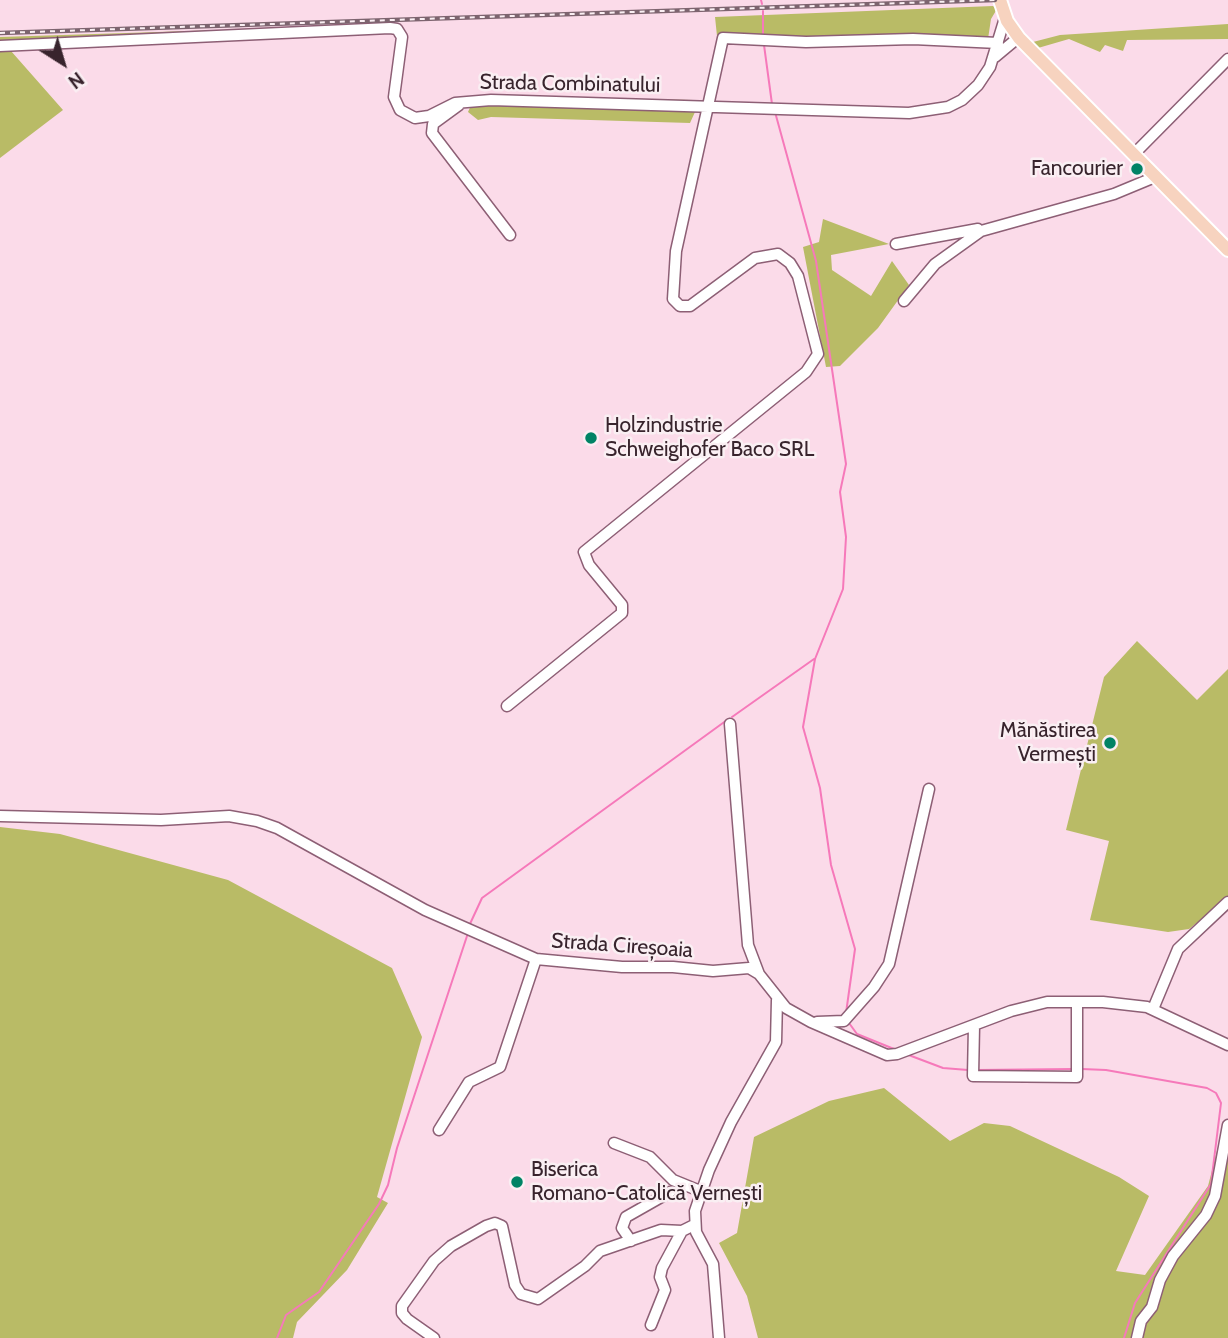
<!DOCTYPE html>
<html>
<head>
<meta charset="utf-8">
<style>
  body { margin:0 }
  #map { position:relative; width:1228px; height:1338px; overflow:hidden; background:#fbdbe9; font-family:Cabin,sans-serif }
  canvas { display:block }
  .north { position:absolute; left:28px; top:28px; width:70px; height:70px; -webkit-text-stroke:5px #faeff3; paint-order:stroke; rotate:143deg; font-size:19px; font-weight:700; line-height:28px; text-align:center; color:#38242d }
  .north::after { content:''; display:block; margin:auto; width:24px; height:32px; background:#38242d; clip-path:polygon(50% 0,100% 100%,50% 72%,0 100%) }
</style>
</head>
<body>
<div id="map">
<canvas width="1228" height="1338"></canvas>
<div class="north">N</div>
</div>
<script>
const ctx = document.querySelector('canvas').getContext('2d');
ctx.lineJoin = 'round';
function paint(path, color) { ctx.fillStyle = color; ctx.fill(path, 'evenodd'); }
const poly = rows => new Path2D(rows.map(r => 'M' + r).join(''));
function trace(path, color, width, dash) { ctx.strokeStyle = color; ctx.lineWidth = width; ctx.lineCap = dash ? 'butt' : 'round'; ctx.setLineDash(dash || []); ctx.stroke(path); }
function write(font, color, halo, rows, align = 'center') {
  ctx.font = font + ' Cabin,sans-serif'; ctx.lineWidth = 5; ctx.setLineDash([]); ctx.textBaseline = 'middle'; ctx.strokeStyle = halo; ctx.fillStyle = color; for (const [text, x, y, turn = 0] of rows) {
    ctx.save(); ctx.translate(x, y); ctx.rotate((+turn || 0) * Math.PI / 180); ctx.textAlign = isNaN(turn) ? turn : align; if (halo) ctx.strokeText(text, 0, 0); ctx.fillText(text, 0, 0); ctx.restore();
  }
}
paint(poly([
  [993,6,997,9,991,19,988,39,717,36,715,17],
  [1228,24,1228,39,1127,40,1123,51,1105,45,1100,52,1069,39,1038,48,1033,42,1060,35],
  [221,30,221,40,11,51,63,110,0,158,0,37],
  [475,96,693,100,695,112,690,123,491,117,478,120,468,112],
  [823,219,889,244,831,255,832,270,871,296,892,261,909,285,878,328,840,366,826,367,803,247,819,242],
  [1137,641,1197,700,1228,669,1228,898,1189,929,1168,932,1090,920,1109,841,1066,830,1104,677],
  [0,827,60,834,228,880,392,968,422,1037,377,1197,388,1203,347,1270,297,1322,293,1338,0,1338],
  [884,1088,950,1141,984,1123,1010,1126,1119,1177,1149,1196,1116,1271,1145,1275,1208,1186,1219,1143,1228,1154,1228,1338,758,1338,747,1296,719,1243,737,1233,754,1137,829,1101]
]), '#b9bb66');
trace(poly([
  [761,0,762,4],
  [763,11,763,36],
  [764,45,772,104],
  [775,112,816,261,846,464,840,492,846,537,843,589,815,659,803,727,820,788,831,865,855,949,846,1013],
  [732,717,814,659],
  [469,926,482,898,727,720],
  [849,1023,857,1034,894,1049],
  [906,1054,943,1068,968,1070],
  [1082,1069,1106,1070,1207,1088,1216,1093,1221,1103,1211,1184,1135,1303,1124,1338],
  [977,1070,1073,1069],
  [277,1338,286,1315,319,1292,379,1204,388,1185,397,1148,468,933]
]), '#f679ba', 2);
const minor = poly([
  [0,46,390,28,397,29,402,37,394,97,400,110,415,118,429,116,455,103,491,100,909,113,948,107,962,100,978,85,990,67,1005,18],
  [995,57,1019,37],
  [459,105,433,124,432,133,510,235],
  [1133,155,1228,59],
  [896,244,978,229],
  [904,301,935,264,981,231,1114,194,1155,177],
  [507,706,622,613,622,605,589,565,584,552,806,372,818,354,798,276,790,263,778,254,755,258,690,306,680,306,673,299,676,251,723,38,806,42,913,39,998,43],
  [730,724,748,945,759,974],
  [0,816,161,820,229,816,257,821,277,828,425,910,536,959,622,967,673,967,713,971,749,968,759,974,786,1008,811,1022,887,1055,897,1054,1011,1011,1047,1002,1103,1002,1147,1007,1228,1045],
  [1153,1009,1178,949,1228,902],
  [817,1022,844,1021,874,987,889,964,929,789],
  [974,1026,973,1076,1077,1077,1077,1002],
  [439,1130,469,1082,500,1067,536,959],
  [614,1143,650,1157,673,1180,700,1191],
  [631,1241,622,1228,626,1217,670,1192],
  [651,1325,665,1290,660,1277,662,1268,682,1231],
  [434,1338,407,1319,402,1313,402,1306,434,1261,451,1246,486,1226,495,1223,502,1226,515,1285,521,1294,538,1299,585,1266,600,1251,661,1230,682,1231,694,1225],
  [719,1338,713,1264,696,1232,695,1211,709,1170,731,1122,776,1042,777,1000],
  [1137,1338,1141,1321,1152,1307,1160,1280,1173,1256,1206,1215,1215,1196,1228,1125]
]);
const major = poly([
  [1000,0,1007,21,1019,38,1228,250]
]);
trace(minor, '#8d5f75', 13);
trace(major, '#fff', 16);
trace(minor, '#fff', 10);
trace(major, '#f7d3bf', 12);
const rail = poly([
  [0,33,995,0]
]);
trace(rail, '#7d646f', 4.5);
trace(rail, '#faeff3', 2, [5]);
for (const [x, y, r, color] of [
  [1137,169,7,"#008365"],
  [591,438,7,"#008365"],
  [1110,743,7,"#008365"],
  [517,1182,7,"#008365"]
]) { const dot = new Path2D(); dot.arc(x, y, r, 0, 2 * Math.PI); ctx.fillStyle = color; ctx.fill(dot); trace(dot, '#faeff3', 2.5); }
write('21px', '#38242d', '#faeff3', [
  ["Strada Combinatului",570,84,1],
  ["Strada Cireșoaia",622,946,4]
]);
write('21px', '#38242d', '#faeff3', [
  ["Fancourier",1123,169],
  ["Holzindustrie",605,426,"left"],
  ["Schweighofer Baco SRL",605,450,"left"],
  ["Mănăstirea",1096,731],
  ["Vermești",1096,755],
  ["Biserica",531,1170,"left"],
  ["Romano-Catolică Vernești",531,1194,"left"]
], 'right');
</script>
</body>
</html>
